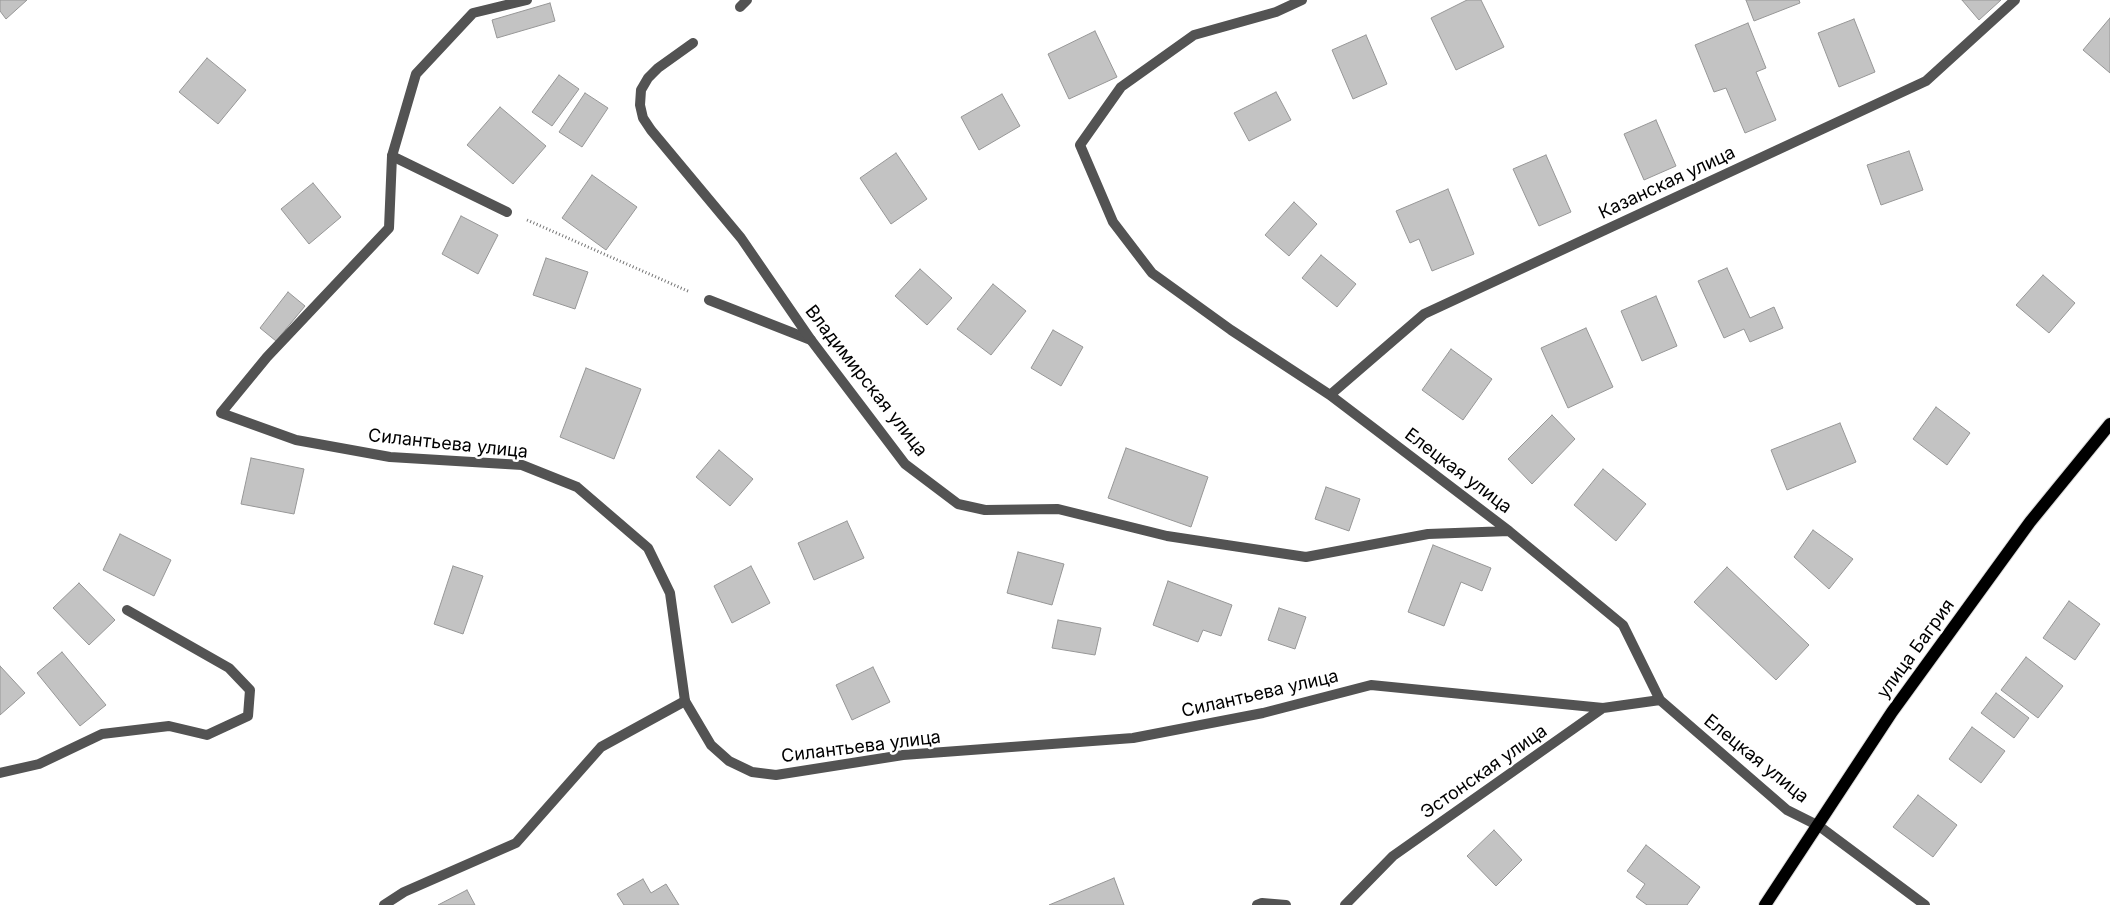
<!DOCTYPE html>
<html>
<head>
<meta charset="utf-8">
<style>
  body { margin:0 }
  canvas { display:block; background:#fff }
</style>
</head>
<body>
<canvas width="2110" height="905"></canvas>
<script>
const ctx = document.querySelector('canvas').getContext('2d');
ctx.lineJoin = 'round';
function paint(path, color) { ctx.fillStyle = color; ctx.fill(path, 'evenodd'); }
const poly = rows => new Path2D(rows.map(r => 'M' + r).join(''));
function trace(path, color, width, dash) { ctx.strokeStyle = color; ctx.lineWidth = width; ctx.lineCap = dash ? 'butt' : 'round'; ctx.setLineDash(dash || []); ctx.stroke(path); }
function write(font, color, halo, rows, align = 'center') {
  ctx.font = font + ' Inter,sans-serif'; ctx.lineWidth = 5; ctx.setLineDash([]); ctx.textBaseline = 'middle'; ctx.strokeStyle = halo; ctx.fillStyle = color; for (const [text, x, y, turn = 0] of rows) {
    ctx.save(); ctx.translate(x, y); ctx.rotate((+turn || 0) * Math.PI / 180); ctx.textAlign = isNaN(turn) ? turn : align; if (halo) ctx.strokeText(text, 0, 0); ctx.fillText(text, 0, 0); ctx.restore();
  }
}
const building = poly([
  [0,0,27,0,6,19,0,11,0,0],
  [1467,0,1481,0,1504,47,1456,70,1431,18,1467,0],
  [1746,0,1799,0,1800,3,1754,21,1746,0],
  [1962,0,2001,0,1979,20,1962,0],
  [550,3,555,21,497,38,492,20,550,3],
  [2110,18,2110,73,2083,50,2110,18],
  [1854,19,1875,72,1839,87,1818,33,1854,19],
  [1748,23,1766,68,1756,72,1776,120,1745,133,1726,88,1714,92,1695,45,1748,23],
  [1095,31,1117,77,1069,99,1048,54,1095,31],
  [1366,35,1387,84,1353,99,1332,50,1366,35],
  [207,58,246,90,218,124,179,92,207,58],
  [559,75,579,89,552,126,532,112,559,75],
  [1276,92,1291,120,1249,141,1234,113,1276,92],
  [585,93,608,108,582,147,559,132,585,93],
  [1002,94,1020,126,979,150,961,117,1002,94],
  [500,107,546,146,513,184,467,145,500,107],
  [1656,120,1676,166,1644,180,1624,134,1656,120],
  [1909,151,1923,190,1881,205,1867,165,1909,151],
  [896,153,927,199,891,224,860,178,896,153],
  [1546,155,1571,212,1539,226,1513,169,1546,155],
  [592,175,637,207,606,250,562,218,592,175],
  [313,183,341,217,309,244,281,209,313,183],
  [1448,189,1474,254,1432,271,1419,239,1410,243,1396,211,1448,189],
  [1294,202,1317,224,1289,256,1265,235,1294,202],
  [461,216,498,235,478,274,442,254,461,216],
  [1321,255,1356,284,1337,307,1302,278,1321,255],
  [546,258,588,272,575,309,533,295,546,258],
  [1727,268,1750,318,1774,307,1783,328,1750,342,1744,329,1724,338,1698,281,1727,268],
  [920,269,952,298,927,325,895,296,920,269],
  [2043,275,2075,303,2049,333,2016,305,2043,275],
  [993,284,1026,311,991,355,957,329,993,284],
  [288,292,305,306,276,341,260,328,288,292],
  [1656,296,1677,346,1642,361,1621,311,1656,296],
  [1586,328,1613,387,1568,408,1541,348,1586,328],
  [1053,330,1083,347,1061,386,1031,368,1053,330],
  [1451,349,1492,379,1463,420,1422,390,1451,349],
  [586,368,641,389,614,459,560,437,586,368],
  [1936,407,1970,433,1947,465,1913,439,1936,407],
  [1552,415,1575,439,1532,484,1508,459,1552,415],
  [1840,423,1856,462,1787,490,1771,450,1840,423],
  [1126,448,1208,477,1191,527,1108,498,1126,448],
  [719,450,753,479,730,506,696,477,719,450],
  [251,458,304,469,294,514,241,504,251,458],
  [1603,469,1646,504,1616,541,1574,505,1603,469],
  [1326,487,1360,499,1349,531,1315,519,1326,487],
  [847,521,864,558,814,580,798,543,847,521],
  [1813,530,1853,559,1829,589,1794,557,1813,530],
  [120,534,171,560,154,596,103,570,120,534],
  [1433,545,1491,568,1482,591,1461,582,1444,626,1408,612,1433,545],
  [1018,552,1064,564,1052,605,1007,593,1018,552],
  [453,566,483,576,463,634,434,624,453,566],
  [751,566,770,603,732,623,714,586,751,566],
  [1727,567,1809,645,1776,680,1694,602,1727,567],
  [1168,581,1232,605,1221,636,1203,630,1198,642,1153,625,1168,581],
  [79,583,115,620,89,645,53,608,79,583],
  [2069,601,2100,624,2075,660,2043,638,2069,601],
  [1279,608,1306,617,1295,649,1268,640,1279,608],
  [1058,620,1101,628,1095,655,1052,648,1058,620],
  [62,652,106,705,80,726,37,673,62,652],
  [2026,657,2063,686,2038,718,2001,690,2026,657],
  [0,666,25,693,0,715,0,666],
  [873,667,890,702,852,720,836,685,873,667],
  [1996,693,2029,718,2014,738,1981,713,1996,693],
  [1972,727,2005,751,1981,783,1949,759,1972,727],
  [1918,795,1957,825,1933,857,1893,827,1918,795],
  [1494,830,1522,860,1496,886,1467,856,1494,830],
  [1646,845,1700,887,1687,905,1647,905,1636,897,1645,884,1627,871,1646,845],
  [1114,878,1124,905,1049,905,1114,878],
  [643,879,651,893,666,884,679,905,624,905,617,894,643,879],
  [467,890,475,905,438,905,467,890]
]);
paint(building, '#c3c3c3');
trace(building, '#979797', 1);
const primary = poly([
  [1765,905,1892,712,2030,522,2110,424]
]);
trace(primary, '#dbdbdb', 14);
trace(poly([
  [527,220,690,292]
]), '#757575', 3, [1, 2.5]);
trace(poly([
  [392,156,507,212],
  [709,300,811,340],
  [0,773,39,764,102,734,169,726,207,735,248,716,250,690,229,668,127,610],
  [384,905,404,892,516,843,601,747,685,701]
]), '#535353', 10);
trace(poly([
  [527,0,473,13,416,74,392,156,389,228,267,357,221,413,296,440,390,457,522,465,577,487,648,548,670,593,685,701,711,745,729,761,752,772,776,775,903,755,1133,738,1263,713,1371,685,1603,708],
  [1302,0,1276,12,1194,35,1121,87,1080,145,1113,222,1152,273,1231,330,1330,395,1509,531,1623,625,1660,700,1787,810,1819,826,1925,905],
  [740,7,747,0],
  [693,43,658,68,648,78,641,90,640,105,643,118,651,130,741,238,811,340,905,464,958,504,985,510,1058,509,1167,536,1306,557,1428,534,1509,531],
  [1330,395,1424,314,1926,81,2015,0],
  [1257,905,1262,903,1286,905],
  [1345,905,1393,856,1603,708,1660,700]
]), '#535353', 10);
trace(primary, '#000', 12);
write('18px', '#000', '#fff', [
  ["Казанская улица",1667,183,-25],
  ["Владимирская улица",866,381,52],
  ["Силантьева улица",448,444,6],
  ["Елецкая улица",1458,471,37],
  ["улица Багрия",1916,649,-54],
  ["Силантьева улица",1260,694,-13],
  ["Силантьева улица",861,747,-7],
  ["Елецкая улица",1756,759,39],
  ["Эстонская улица",1484,772,-35]
]);
</script>
</body>
</html>
